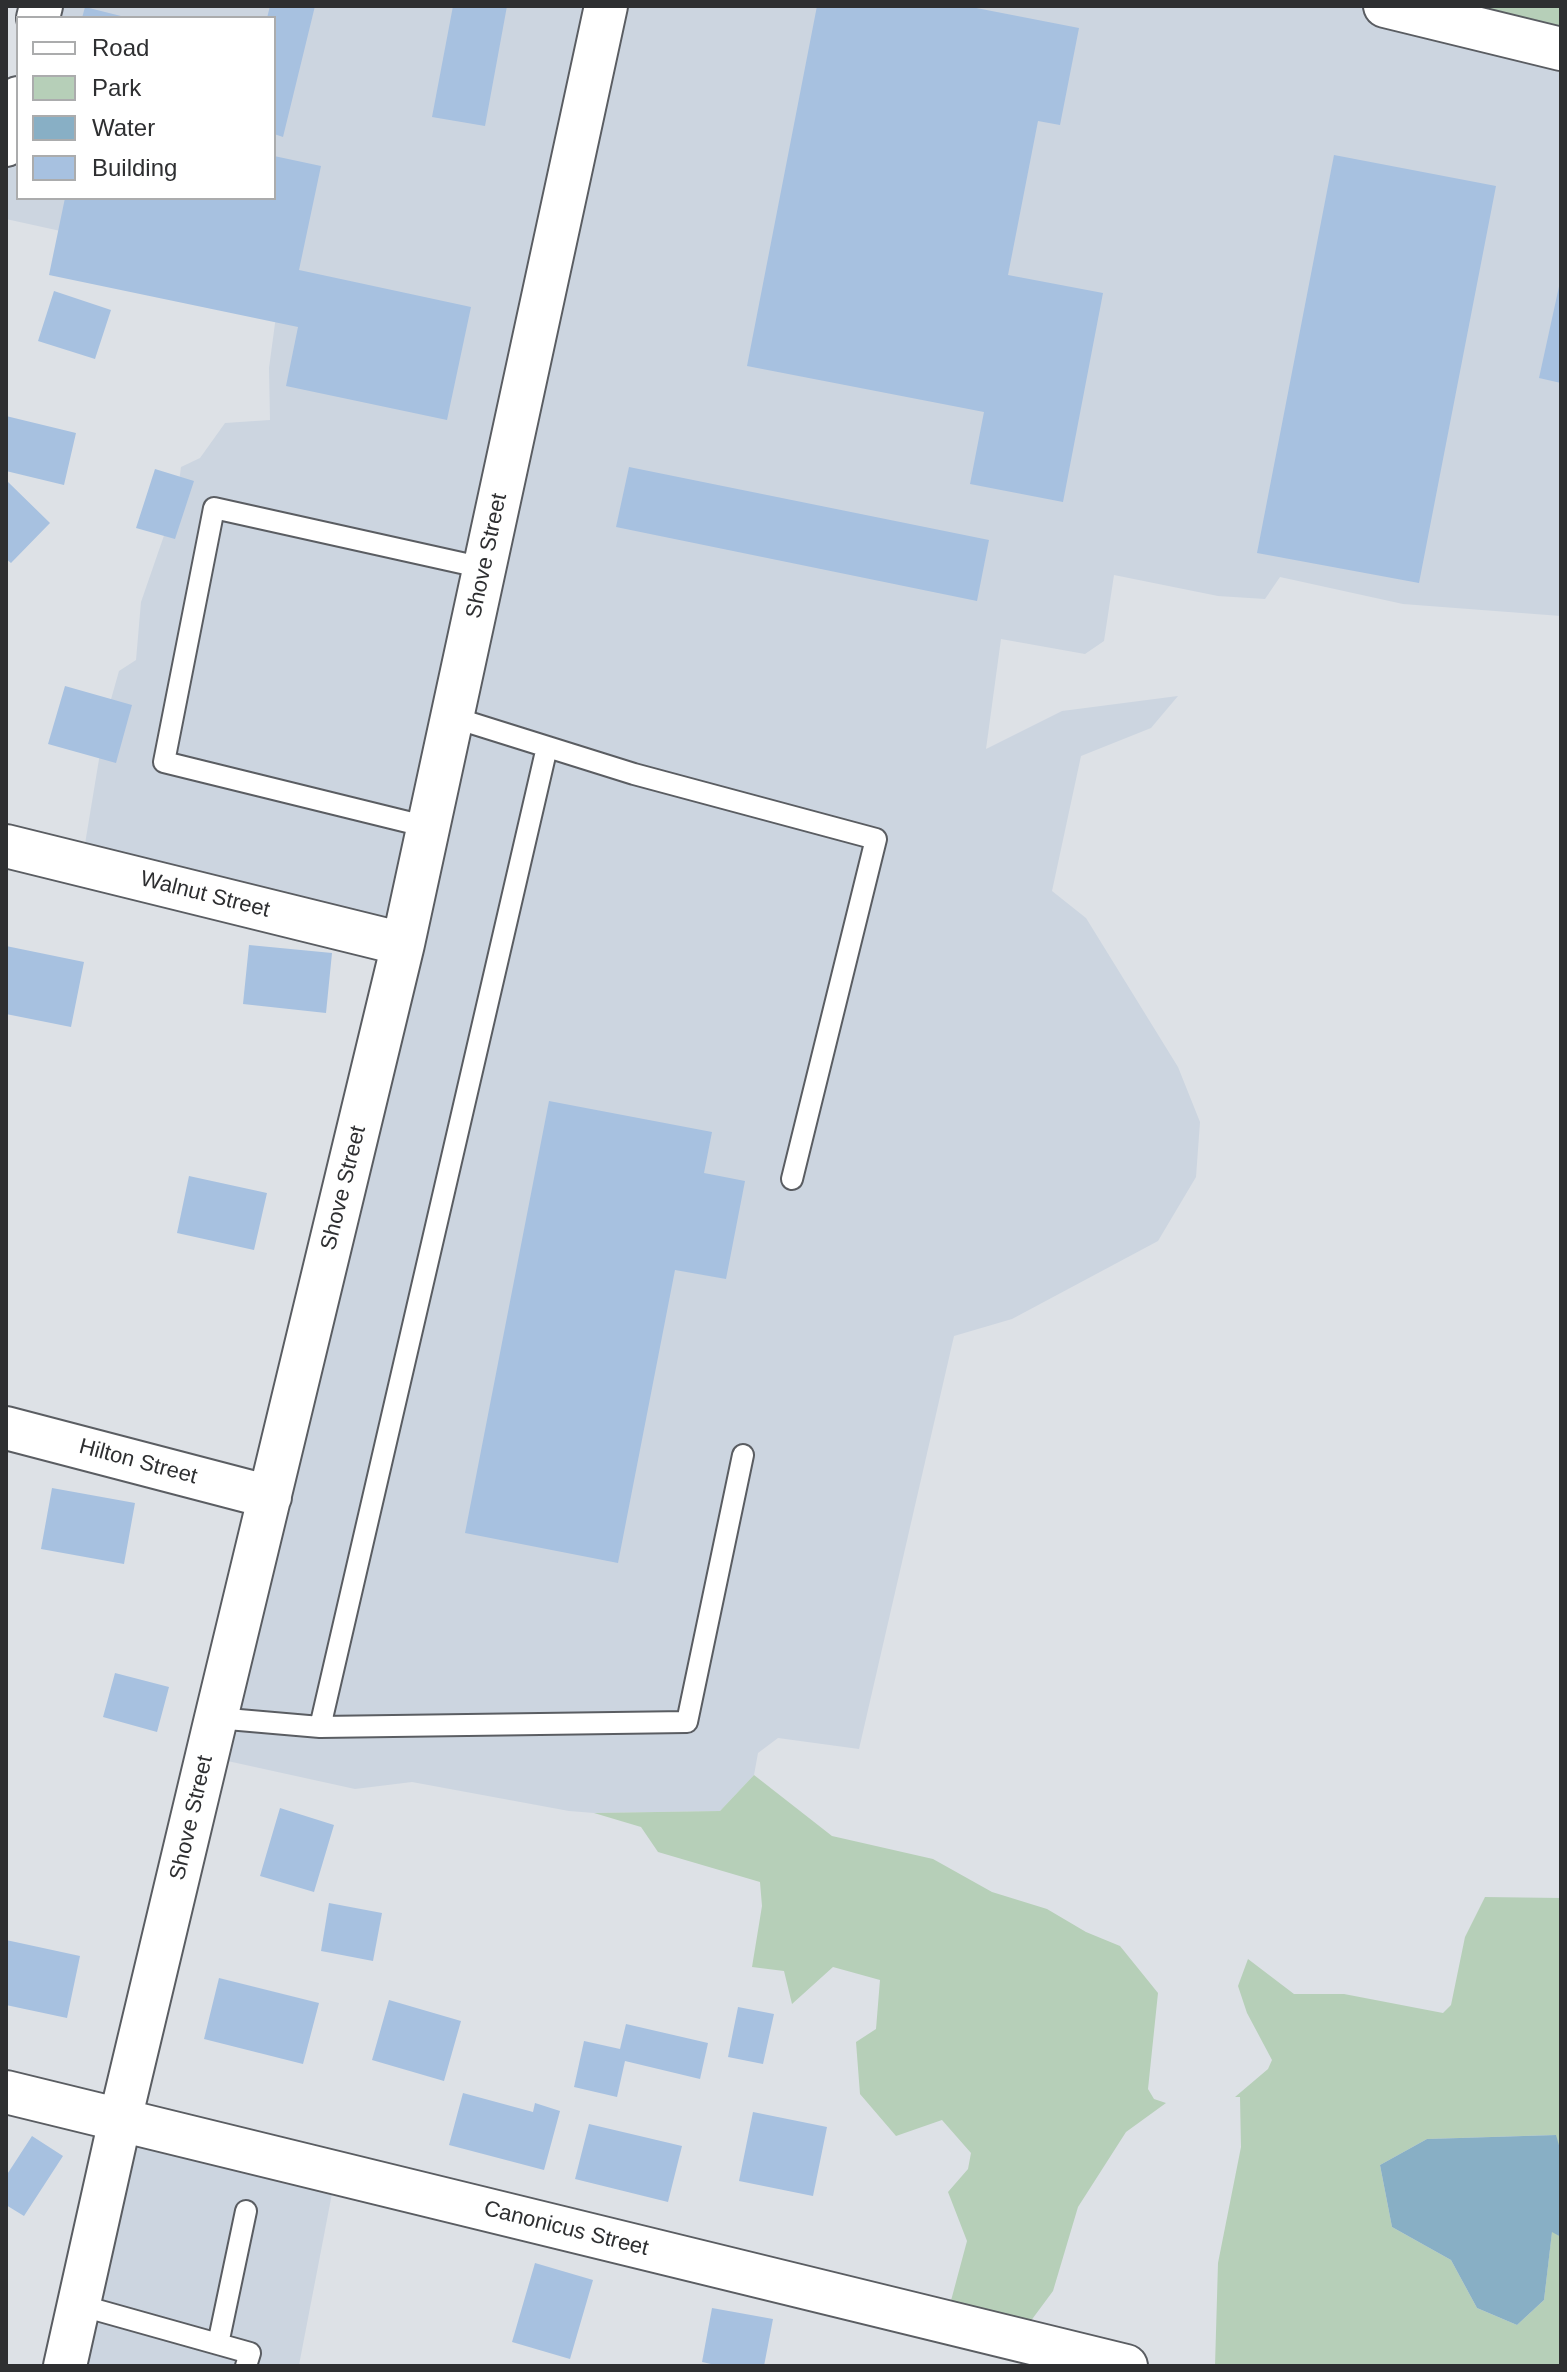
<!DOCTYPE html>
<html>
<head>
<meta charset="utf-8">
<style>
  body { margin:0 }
  #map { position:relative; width:1567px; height:2372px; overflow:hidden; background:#dde1e6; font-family:Helvetica,sans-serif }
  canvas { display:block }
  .frame { position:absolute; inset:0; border:8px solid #2e2f31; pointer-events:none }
  .legend { position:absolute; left:16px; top:16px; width:260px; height:184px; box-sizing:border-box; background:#fff; border:2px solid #abacad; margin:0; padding:10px 14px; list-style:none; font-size:24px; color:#2e2f31 }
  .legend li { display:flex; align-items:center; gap:16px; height:40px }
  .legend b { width:40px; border:2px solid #abacad }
</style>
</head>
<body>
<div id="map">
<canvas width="1567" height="2372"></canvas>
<div class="frame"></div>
<ul class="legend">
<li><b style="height:10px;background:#fff"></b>Road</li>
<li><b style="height:22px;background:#b6cfb8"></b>Park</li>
<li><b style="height:22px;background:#88afc5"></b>Water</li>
<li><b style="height:22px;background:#a7c1e0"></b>Building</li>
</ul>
</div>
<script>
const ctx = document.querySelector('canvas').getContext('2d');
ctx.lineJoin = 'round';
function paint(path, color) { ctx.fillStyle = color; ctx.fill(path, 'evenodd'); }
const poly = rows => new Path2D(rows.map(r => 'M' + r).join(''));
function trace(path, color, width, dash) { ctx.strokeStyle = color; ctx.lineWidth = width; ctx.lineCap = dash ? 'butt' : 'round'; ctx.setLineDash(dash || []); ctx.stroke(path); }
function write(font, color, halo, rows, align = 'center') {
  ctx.font = font + ' Helvetica,sans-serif'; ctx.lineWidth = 6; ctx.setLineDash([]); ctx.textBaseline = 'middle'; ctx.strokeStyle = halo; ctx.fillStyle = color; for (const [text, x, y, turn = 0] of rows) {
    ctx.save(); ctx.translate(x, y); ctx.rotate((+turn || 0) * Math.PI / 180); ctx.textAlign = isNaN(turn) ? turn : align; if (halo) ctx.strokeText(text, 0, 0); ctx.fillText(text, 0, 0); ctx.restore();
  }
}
paint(poly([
  [40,6,1404,6,1561,42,1561,616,1403,604,1280,577,1265,599,1218,596,1114,575,1104,641,1085,654,1001,639,986,749,1062,711,1178,696,1151,728,1081,756,1052,891,1086,918,1178,1067,1200,1122,1196,1177,1158,1241,1012,1319,954,1336,859,1749,778,1738,758,1753,754,1775,720,1811,594,1813,569,1811,412,1782,355,1789,223,1760,399,965,83,856,106,717,119,671,136,660,141,602,177,498,181,467,200,458,225,423,270,420,269,368,276,316,233,269,6,219,6,127,18,84,18,198,274,198,274,18,36,18],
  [117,2133,335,2178,299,2365,301,2366,64,2366]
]), '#ccd5e0');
paint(poly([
  [1404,6,1561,6,1561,42],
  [754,1775,832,1836,933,1859,992,1892,1047,1909,1086,1932,1120,1946,1158,1993,1148,2089,1154,2099,1166,2103,1126,2132,1078,2207,1053,2291,1013,2345,945,2323,967,2241,948,2192,968,2169,971,2153,942,2120,896,2136,860,2094,856,2042,876,2029,880,1980,833,1967,792,2004,784,1971,752,1967,762,1906,760,1882,658,1852,641,1827,594,1813,720,1811],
  [1485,1897,1561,1898,1561,2152,1555,2135,1427,2139,1380,2165,1392,2227,1451,2260,1477,2308,1517,2325,1544,2300,1552,2231,1561,2237,1561,2366,1215,2366,1218,2263,1241,2147,1240,2097,1235,2097,1268,2069,1272,2060,1247,2013,1238,1986,1248,1959,1294,1994,1344,1994,1443,2013,1451,2005,1465,1937]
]), '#b6cfb8');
paint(poly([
  [1556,2135,1561,2152,1561,2237,1552,2232,1544,2300,1517,2325,1477,2308,1451,2260,1392,2227,1380,2165,1427,2139]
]), '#88afc5');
paint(poly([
  [270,6,315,6,283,137,274,134,274,18,267,18],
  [453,6,507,6,485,126,432,117],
  [817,6,966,6,1079,28,1060,125,1038,121,1008,275,1103,293,1063,502,970,484,984,412,747,366],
  [85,7,125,17,125,18,82,18],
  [1334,155,1496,186,1419,583,1257,553],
  [274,156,321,166,299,270,471,307,447,420,286,386,298,327,49,275,65,198,274,198],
  [1560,282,1561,282,1561,383,1539,378],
  [54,291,111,310,95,359,38,341],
  [6,416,76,433,64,485,6,471],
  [629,467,989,540,977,601,616,527],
  [155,469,194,481,175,539,136,528],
  [6,480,50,523,11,563,6,559],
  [65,686,132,705,116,763,48,744],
  [249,945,332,953,326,1013,243,1004],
  [6,946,84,962,71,1027,6,1014],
  [549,1101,712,1132,704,1173,745,1181,726,1279,675,1270,618,1563,465,1533],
  [189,1176,267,1193,254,1250,177,1233],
  [52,1488,135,1503,124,1564,41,1549],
  [115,1673,169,1687,157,1732,103,1717],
  [280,1808,334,1825,314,1892,260,1876],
  [329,1903,382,1913,373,1961,321,1951],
  [6,1940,80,1956,67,2018,6,2005],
  [219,1978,319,2003,303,2064,204,2039],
  [389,2000,461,2021,444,2081,372,2060],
  [738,2007,774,2014,763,2064,728,2057],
  [626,2024,708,2043,700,2079,625,2061,617,2097,574,2087,584,2041,620,2049],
  [463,2093,533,2112,535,2103,560,2111,544,2170,449,2145],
  [753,2112,827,2127,813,2196,739,2181],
  [589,2124,682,2146,668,2202,575,2179],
  [32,2136,63,2156,24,2216,6,2205,6,2176],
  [535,2263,593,2280,570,2359,512,2342],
  [712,2308,773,2319,764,2366,720,2366,702,2362]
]), '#a7c1e0');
const lane = poly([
  [452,717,634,774,876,839,792,1179],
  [428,827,164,762,214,508,484,568],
  [216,1718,320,1727,547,747],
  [320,1727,687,1722,743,1455],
  [79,2305,250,2353,246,2366],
  [218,2344,246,2211]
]);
const street = poly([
  [1385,6,1561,49],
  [38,18,41,6],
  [6,145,18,98],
  [6,846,403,944],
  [6,1428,270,1497],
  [6,2092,1126,2366],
  [65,2366,120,2120,216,1718,403,944,606,6]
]);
trace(lane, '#5a5d62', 24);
trace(street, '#5a5d62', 46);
trace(lane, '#fff', 20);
trace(street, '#fff', 42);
write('22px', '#2e2f31', '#fff', [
  ["Shove Street",487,556,-78],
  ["Walnut Street",205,895,14],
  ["Shove Street",344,1188,-76],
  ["Hilton Street",138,1462,15],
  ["Shove Street",192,1818,-77],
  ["Canonicus Street",566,2229,14]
]);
</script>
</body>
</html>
